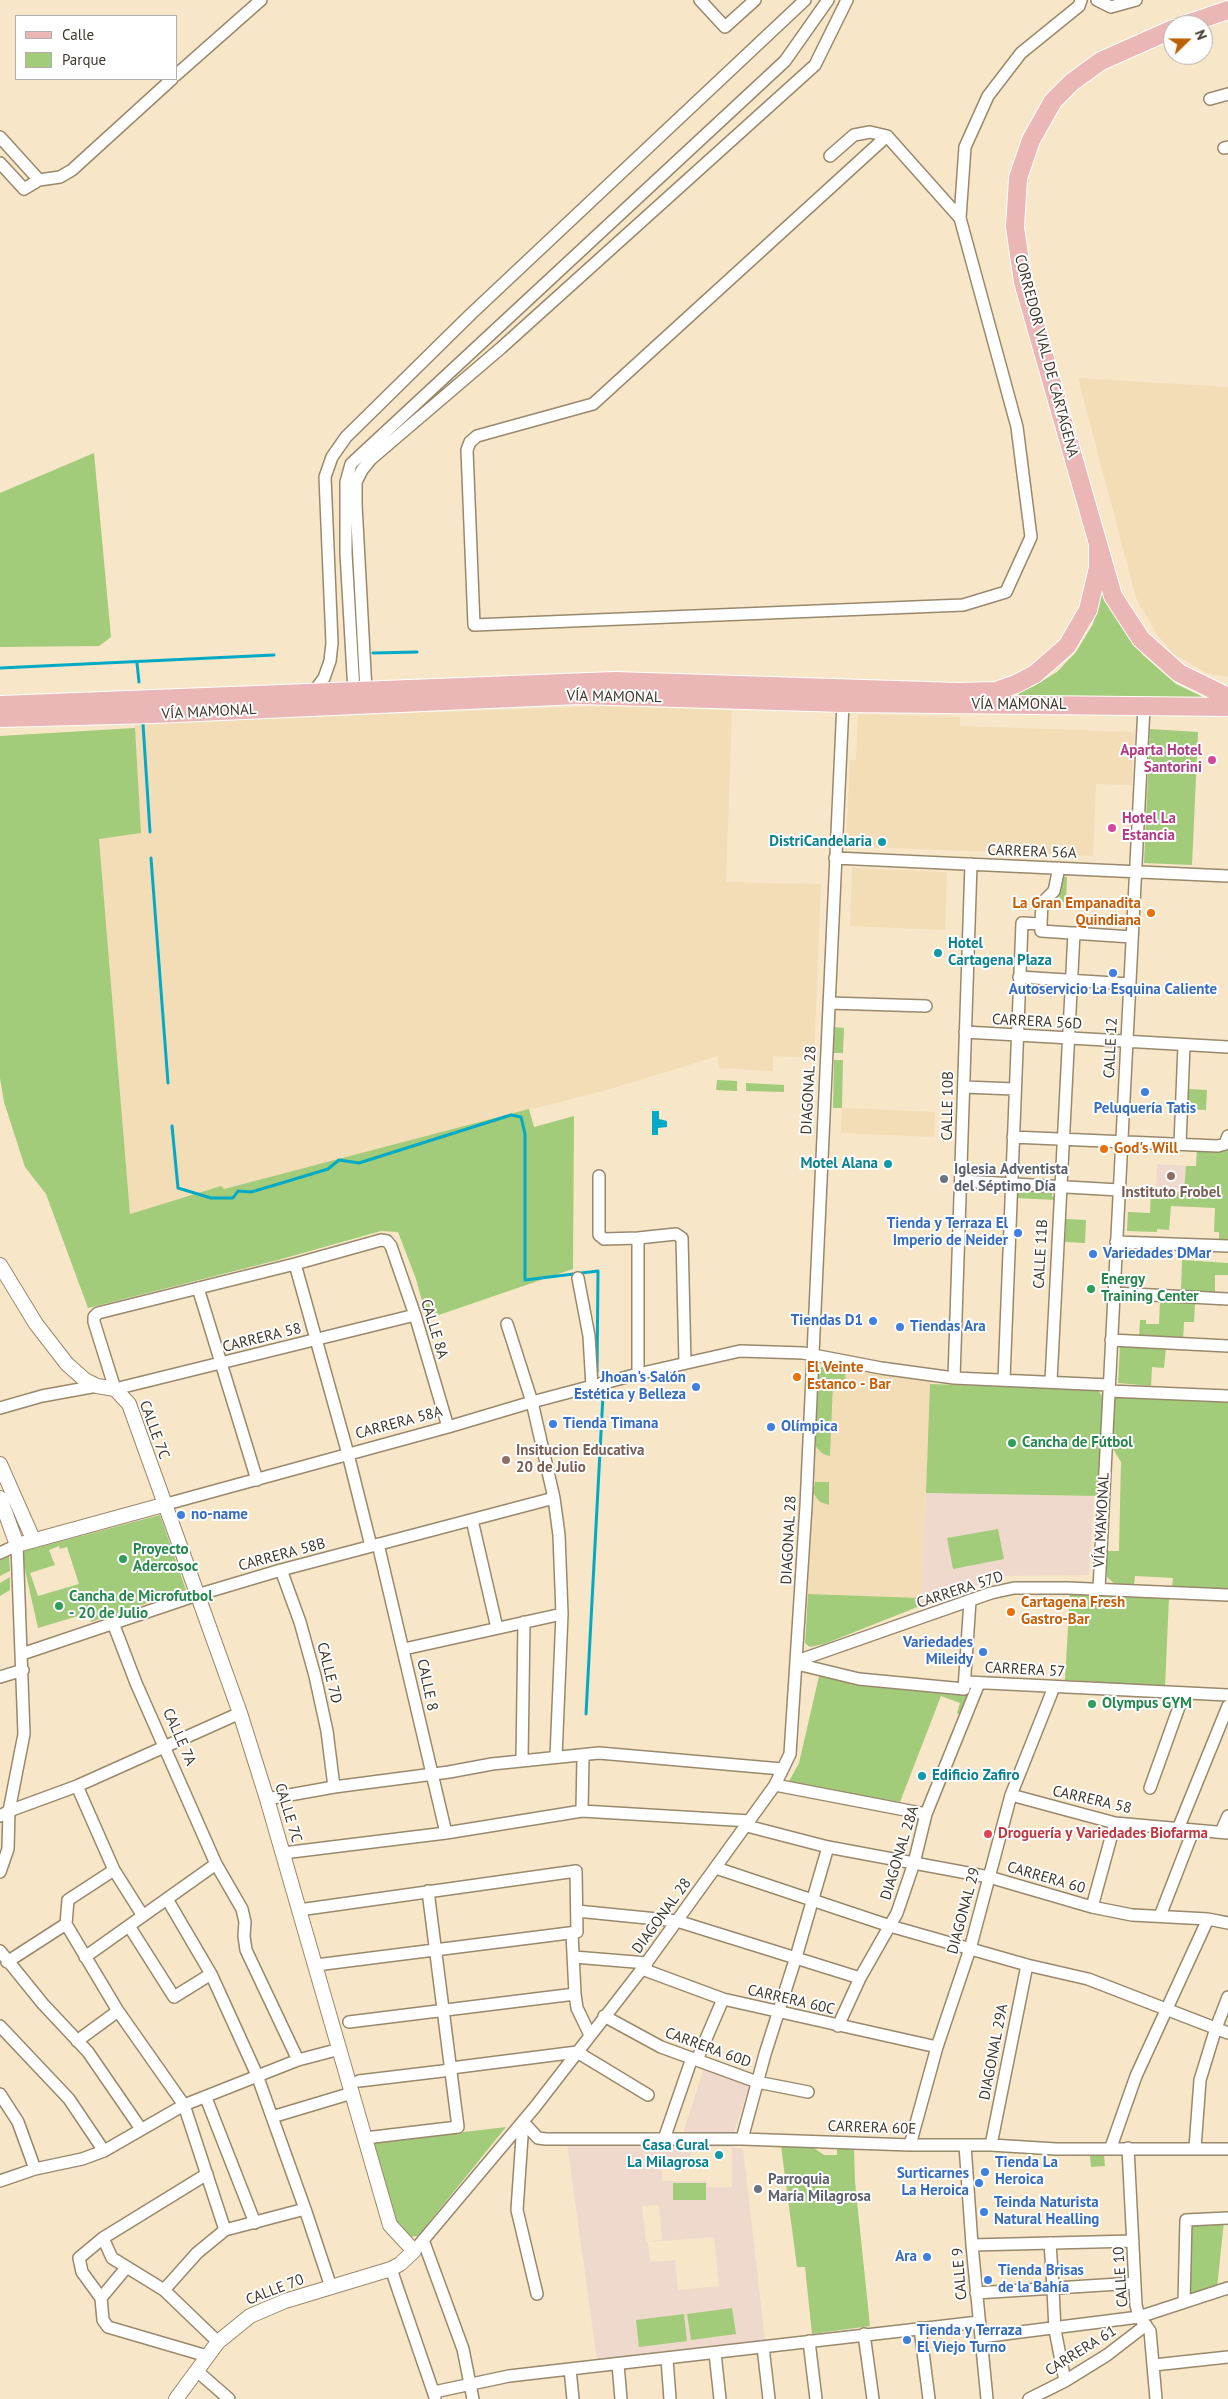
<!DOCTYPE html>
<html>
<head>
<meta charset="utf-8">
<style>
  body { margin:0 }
  #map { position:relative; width:1228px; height:2399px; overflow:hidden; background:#f7e6c7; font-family:"PT Sans",sans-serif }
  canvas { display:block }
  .legend { position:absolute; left:15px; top:15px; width:162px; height:65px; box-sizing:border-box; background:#fff; border:1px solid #b2afaa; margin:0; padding:6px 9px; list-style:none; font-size:15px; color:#3e372b }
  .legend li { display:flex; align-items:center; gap:10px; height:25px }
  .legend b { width:25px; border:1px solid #b2afaa }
  .north { position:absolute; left:1163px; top:15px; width:50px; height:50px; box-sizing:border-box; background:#fff; border:1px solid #b2afaa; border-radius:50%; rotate:68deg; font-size:14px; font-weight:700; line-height:20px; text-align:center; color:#3e372b }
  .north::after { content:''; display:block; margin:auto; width:18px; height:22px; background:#bb6004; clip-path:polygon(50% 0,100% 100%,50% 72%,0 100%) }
</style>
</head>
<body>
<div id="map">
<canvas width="1228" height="2399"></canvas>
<ul class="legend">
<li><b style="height:6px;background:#eab7b6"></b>Calle</li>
<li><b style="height:14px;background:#a2cb7a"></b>Parque</li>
</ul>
<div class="north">N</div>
</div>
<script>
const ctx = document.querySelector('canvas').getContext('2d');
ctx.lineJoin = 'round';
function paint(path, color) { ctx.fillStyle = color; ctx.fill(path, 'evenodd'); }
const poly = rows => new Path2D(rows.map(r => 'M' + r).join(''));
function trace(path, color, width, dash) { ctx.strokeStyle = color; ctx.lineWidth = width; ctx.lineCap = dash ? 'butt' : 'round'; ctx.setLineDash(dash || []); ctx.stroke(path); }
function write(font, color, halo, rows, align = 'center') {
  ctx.font = font + ' "PT Sans",sans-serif'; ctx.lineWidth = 4; ctx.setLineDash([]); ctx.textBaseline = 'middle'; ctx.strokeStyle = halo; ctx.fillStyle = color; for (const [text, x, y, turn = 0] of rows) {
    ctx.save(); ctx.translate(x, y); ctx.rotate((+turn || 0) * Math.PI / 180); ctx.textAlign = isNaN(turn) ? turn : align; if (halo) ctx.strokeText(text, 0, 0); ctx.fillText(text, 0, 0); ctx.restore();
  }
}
paint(poly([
  [1078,378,1228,387,1228,677,1206,673,1174,654,1158,636,1136,598],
  [606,706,732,710,726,882,821,884,814,1058,773,1056,773,1071,718,1068,718,1056,610,1089,224,1189,221,1186,130,1214,99,838,141,833,134,723],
  [858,714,960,717,960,726,1134,732,1132,785,1096,784,1093,856,846,846,850,760,856,760],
  [852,868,947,872,945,930,850,926],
  [842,1108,935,1112,934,1137,841,1133],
  [826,1365,931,1381,921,1598,808,1594,819,1369]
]), '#f2ddb7');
paint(poly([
  [1157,1164,1186,1166,1185,1189,1156,1188],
  [926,1493,1094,1496,1089,1575,1004,1576,920,1606],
  [704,2068,750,2083,733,2135,683,2134],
  [567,2143,732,2143,735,2148,743,2148,765,2341,597,2360],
  [691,2147,732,2147,732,2187,707,2187,707,2181,662,2181,662,2164,691,2164],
  [659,2205,662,2240,646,2242,642,2206],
  [714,2237,719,2286,678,2290,675,2260,650,2262,648,2242]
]), '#efd9cd');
paint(poly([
  [94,453,111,637,99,646,0,647,0,493],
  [1103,585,1129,636,1143,655,1176,684,1201,696,1202,699,1019,695,1018,693,1034,686,1057,672,1076,652,1093,624],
  [135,728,141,833,99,839,130,1214,221,1186,224,1189,529,1109,534,1127,574,1116,573,1269,427,1319,416,1279,398,1232,381,1231,278,1260,88,1308,46,1194,25,1167,4,1102,0,1078,0,736],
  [1150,729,1198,732,1192,865,1144,863],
  [1061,877,1067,877,1066,902,1060,902,1060,897,1055,896],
  [834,1027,844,1028,843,1053,833,1053],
  [834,1060,843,1060,842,1108,833,1108],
  [717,1080,737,1081,737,1091,716,1090],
  [746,1083,784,1085,784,1092,746,1091],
  [1189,1089,1207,1090,1206,1110,1187,1109],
  [1228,1146,1228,1241,1219,1241,1219,1232,1214,1232,1215,1208,1171,1206,1169,1230,1157,1229,1157,1232,1127,1231,1128,1212,1150,1213,1151,1191,1184,1192,1186,1166,1196,1166,1197,1148],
  [1015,1188,1052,1189,1052,1196,1056,1200,1014,1198],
  [1066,1219,1086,1220,1085,1243,1065,1242],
  [1182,1260,1228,1263,1228,1275,1215,1275,1215,1293,1181,1292],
  [1160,1301,1195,1304,1194,1322,1184,1322,1183,1340,1139,1338,1140,1320,1146,1320,1146,1324,1159,1324],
  [1120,1345,1166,1348,1164,1368,1152,1367,1151,1386,1118,1383],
  [826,1365,846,1368,845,1382,833,1382,830,1456,823,1454,815,1446,819,1369],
  [930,1384,1098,1390,1102,1396,1102,1407,1098,1496,926,1493],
  [1115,1395,1228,1401,1228,1590,1172,1587,1173,1578,1135,1576,1134,1585,1115,1584,1107,1577,1107,1551,1119,1551,1121,1462,1113,1449],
  [815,1482,829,1482,829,1505,820,1502,813,1493],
  [160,1515,186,1590,91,1622,88,1613,38,1628,21,1552],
  [59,1546,60,1549,67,1547,79,1584,38,1596,30,1573,55,1565,49,1550],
  [998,1529,1004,1559,953,1569,947,1538],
  [9,1556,10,1571,0,1576,0,1559],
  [10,1577,10,1590,0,1596,0,1583],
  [1070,1593,1169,1598,1165,1686,1065,1680],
  [808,1594,921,1598,920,1606,824,1644,810,1647,805,1643],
  [820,1672,890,1686,967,1696,960,1715,957,1713,960,1703,941,1696,900,1802,788,1783,799,1763],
  [506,2127,418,2236,408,2237,396,2222,372,2143],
  [781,2146,811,2146,824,2155,837,2155,837,2149,854,2148,855,2182,870,2326,812,2334,805,2267,797,2267],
  [1104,2155,1105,2166,1091,2167,1090,2156],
  [673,2183,706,2183,706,2200,673,2200],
  [1224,2221,1217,2288,1185,2299,1188,2223],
  [732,2308,736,2334,691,2340,687,2314],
  [684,2314,687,2341,639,2347,636,2320]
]), '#a2cb7a');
paint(poly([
  [652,1111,659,1111,659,1119,667,1121,667,1127,658,1128,658,1135,652,1135]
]), '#02aac5');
trace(poly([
  [373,653,417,652],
  [137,663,139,682],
  [0,668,274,655],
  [143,724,150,832],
  [151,858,168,1083],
  [172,1126,178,1188,211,1198,233,1198,238,1191,251,1192,275,1185,328,1169,339,1160,359,1163,511,1115,521,1117,525,1134,525,1280,598,1271,597,1372],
  [586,1714,603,1395]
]), '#02aac5', 3);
const minor = poly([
  [700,0,725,27,755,0],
  [1097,0,1111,7,1136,0],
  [176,75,261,0],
  [1210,99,1228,94],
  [0,137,39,180],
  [1224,148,1228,147],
  [830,156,854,135,870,132,887,136,960,218,1017,427,1031,537,1006,592,963,605,474,625,467,450,470,442,477,436,593,404,887,136],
  [0,163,24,189,39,180,60,177,72,170,172,79],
  [960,218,965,147,988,96,1021,53,1079,6,1081,0],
  [366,691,356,504,356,482,362,470,371,459,501,348,815,65,847,0],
  [354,692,346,553,346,482,351,464,785,61,828,0],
  [312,694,324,678,330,661,332,643,325,477,332,457,346,437,471,314,805,0],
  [835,858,1228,876],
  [1041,924,1042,903,1054,891,1059,868],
  [1019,977,1130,984],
  [829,1003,926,1006],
  [965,1032,1228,1047],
  [964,1087,1014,1089],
  [1013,1137,1218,1146,1225,1144,1228,1136],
  [1180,1144,1184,1045],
  [599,1176,599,1235,604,1239,638,1238],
  [962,1181,1119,1190],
  [1116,1242,1228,1246],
  [295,1264,348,1454,371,1546],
  [578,1278,589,1336,592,1387],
  [198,1288,257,1480],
  [1114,1293,1228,1299],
  [415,1315,115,1389,94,1322,94,1317,98,1313,295,1264,381,1240,387,1241,391,1246,415,1315,448,1427],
  [507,1324,532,1402,554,1498,559,1535,562,1614,556,1757],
  [1111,1340,1228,1346],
  [638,1374,638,1238,676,1234,682,1238,685,1363],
  [954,1378,971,864],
  [1004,1379,1022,923,1041,924,1041,931,1132,937],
  [1051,1381,1074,933],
  [1109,1391,1228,1396],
  [0,1408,42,1396,97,1386],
  [163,1505,448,1427,532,1402,638,1374,740,1351,803,1353,881,1368,954,1378,1109,1385],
  [472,1520,497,1628],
  [378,1544,446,1833],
  [0,1553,17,1545,24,1734,9,1811,8,1849,0,1872],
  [281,1570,300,1622,315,1676,327,1731,334,1787],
  [1099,1589,1144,707],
  [113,1623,136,1683,216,1864,242,1909,245,1922,244,1936,246,1950,298,2060],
  [404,1649,562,1614],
  [22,1654,197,1595,281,1570,554,1498],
  [797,1661,991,1593,1014,1588,1068,1588,1228,1595],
  [797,1664,859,1679,964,1689,970,1601],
  [0,1677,23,1670],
  [967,1682,1228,1695],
  [522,1760,524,1622],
  [775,1785,926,1814],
  [77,1786,114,1870,143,1916],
  [1150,1788,1184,1693],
  [1011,1795,1115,1823,1228,1833],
  [267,1799,334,1787,449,1772,492,1764,599,1753,782,1769],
  [582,1811,583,1756],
  [0,1816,9,1811,77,1786,240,1713],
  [747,1826,828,1847,989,1877,1092,1907,1132,1915,1208,1919,1228,1923],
  [1178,1829,1228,1706],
  [1221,1832,1228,1816],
  [283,1853,446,1833,582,1811,750,1821],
  [716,1868,890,1926,1027,1965,1088,1979,1228,2033],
  [114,1870,68,1900,66,1924,118,2011,184,2105,225,2230],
  [167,1899,211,1974,257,2075,305,2209,331,2287],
  [1092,1907,1115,1823],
  [299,1910,576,1871,577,1932,316,1965],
  [577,1911,677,1921,860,1978],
  [1160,1916,1193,1831],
  [129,1926,174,1997,211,1974],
  [572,1933,575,1994,577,2008,590,2035],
  [0,1951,43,2004,88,2052,141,2129],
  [85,1957,216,1864],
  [574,1957,647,1963],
  [7,1962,66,1924],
  [642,1969,723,1999,937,2047],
  [604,2016,661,2047,757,2082,808,2092],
  [349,2022,575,1994],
  [0,2026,69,2099,104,2151],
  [838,2026,860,1978,897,1913,914,1863,926,1814,979,1683],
  [77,2041,118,2011],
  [697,2060,723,1999],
  [451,2068,577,2052,648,2095],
  [359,2081,451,2070],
  [0,2094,18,2122,35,2169],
  [206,2098,255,2223],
  [272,2117,352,2093],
  [523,2122,538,2138,546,2139,742,2139,910,2145,991,2145,1056,2149,1228,2149],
  [523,2122,517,2210,537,2294],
  [365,2138,458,2127,428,1891],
  [664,2139,692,2058],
  [742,2139,765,2054,796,1957,828,1847],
  [910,2145,937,2047,970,1949,1011,1795,1054,1687],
  [965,2145,972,2245,987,2399],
  [991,2145,1027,1965],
  [1111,2147,1136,2076,1208,1919],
  [1128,2148,1136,2305,1139,2317,1150,2331,1156,2399],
  [1195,2148,1200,2080,1216,2028,1228,1997],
  [0,2181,35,2169,82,2159,104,2151,184,2105,298,2060,340,2049],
  [103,2238,112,2258,164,2290,218,2342],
  [423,2240,463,2349,473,2399],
  [1050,2243,1053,2288],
  [972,2245,1133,2241],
  [414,2251,535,2107,642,1969,775,1785,790,1754,806,1506,843,703],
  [126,2268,101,2298,103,2320,108,2327,207,2356],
  [391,2269,435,2397],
  [1053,2289,1055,2330,1065,2381],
  [164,2290,197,2253,225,2230,305,2209],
  [976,2293,1135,2283],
  [101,2298,82,2272,79,2258,103,2238,207,2174],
  [1184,2302,1186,2220,1228,2218],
  [920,2328,929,2399],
  [864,2334,873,2399],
  [981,2337,1139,2317,1228,2288],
  [809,2341,816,2399],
  [763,2347,769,2399],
  [715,2353,720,2399],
  [667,2359,670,2399],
  [618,2364,621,2399],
  [1154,2365,1228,2357],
  [570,2369,573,2399],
  [197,2371,229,2399],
  [434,2392,509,2376,979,2322],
  [1029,2399,1065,2381,1107,2355,1146,2325]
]);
const tertiary = poly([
  [0,1265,36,1324,67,1364,85,1380,97,1386,115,1389,129,1404,240,1713,267,1799,390,2225,414,2251,400,2264,391,2269,285,2301,250,2316,218,2342,176,2399],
  [0,1464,33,1539],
  [0,1498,17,1545,163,1505]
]);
const primary = poly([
  [1184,25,1228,10],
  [1173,29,1101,61,1072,82,1053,101,1031,140,1018,178,1015,227,1023,282,1113,596,1141,639,1179,673,1228,697],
  [0,705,614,681,958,692,996,691,1016,684,1035,674,1067,646,1088,610,1098,568,1098,547],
  [0,718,155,714,579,695,843,703,1228,707]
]);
trace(minor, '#99896c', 14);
trace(tertiary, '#99896c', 16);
trace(primary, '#fff', 20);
trace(minor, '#fff', 11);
trace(tertiary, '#fff', 14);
trace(primary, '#eab7b6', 18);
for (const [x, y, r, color] of [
  [1212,760,5,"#d1479c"],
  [1112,828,5,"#d1479c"],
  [882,842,5,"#0f9aa8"],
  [1151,913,5,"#e8710a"],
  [938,953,5,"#0f9aa8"],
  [1113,973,5,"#3f7fe0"],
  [1145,1092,5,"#3f7fe0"],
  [1104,1149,5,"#e8710a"],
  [888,1164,5,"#0f9aa8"],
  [1171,1176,5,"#8d6e63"],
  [944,1179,5,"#6b7280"],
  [1018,1233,5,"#3f7fe0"],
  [1093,1254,5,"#3f7fe0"],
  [1091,1289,5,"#2e9e5b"],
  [873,1321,5,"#3f7fe0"],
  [900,1327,5,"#3f7fe0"],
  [797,1377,5,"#e8710a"],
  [696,1387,5,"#3f7fe0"],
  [553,1424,5,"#3f7fe0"],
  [771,1427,5,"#3f7fe0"],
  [1012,1443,5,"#2e9e5b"],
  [506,1460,5,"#8d6e63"],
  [181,1515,5,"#3f7fe0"],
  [123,1559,5,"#2e9e5b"],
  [59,1606,5,"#2e9e5b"],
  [1011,1612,5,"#e8710a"],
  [983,1652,5,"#3f7fe0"],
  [1092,1704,5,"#2e9e5b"],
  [922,1776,5,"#0f9aa8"],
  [988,1834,5,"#e0444e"],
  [719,2155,5,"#0f9aa8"],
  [985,2172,5,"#3f7fe0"],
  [979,2183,5,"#3f7fe0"],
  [758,2189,5,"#6b7280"],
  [984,2212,5,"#3f7fe0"],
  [927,2257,5,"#3f7fe0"],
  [988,2280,5,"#3f7fe0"],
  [907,2340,5,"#3f7fe0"]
]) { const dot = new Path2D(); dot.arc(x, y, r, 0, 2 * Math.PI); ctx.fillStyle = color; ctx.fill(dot); trace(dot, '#fff', 2); }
write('15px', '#3e372b', '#fff', [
  ["CORREDOR VIAL DE CARTAGENA",1046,356,75],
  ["VÍA MAMONAL",614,697,1],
  ["VÍA MAMONAL",1019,705],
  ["VÍA MAMONAL",209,712,-3],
  ["CARRERA 56A",1032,852,2],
  ["CARRERA 56D",1037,1022,3],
  ["CALLE 12",1111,1048,-87],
  ["DIAGONAL 28",809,1090,-87],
  ["CALLE 10B",948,1106,-89],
  ["CALLE 11B",1041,1254,-87],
  ["CALLE 8A",434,1329,73],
  ["CARRERA 58",262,1338,-14],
  ["CARRERA 58A",399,1423,-15],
  ["CALLE 7C",154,1430,70],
  ["VÍA MAMONAL",1102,1520,-87],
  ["DIAGONAL 28",789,1540,-87],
  ["CARRERA 58B",282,1555,-15],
  ["CARRERA 57D",960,1590,-18],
  ["CARRERA 57",1025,1670,3],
  ["CALLE 7D",329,1673,76],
  ["CALLE 8",427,1685,78],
  ["CALLE 7A",179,1737,66],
  ["CARRERA 58",1092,1800,13],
  ["CALLE 7C",288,1813,73],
  ["DIAGONAL 28A",900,1853,-73],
  ["CARRERA 60",1046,1878,16],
  ["DIAGONAL 29",964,1911,-75],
  ["DIAGONAL 28",662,1916,-54],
  ["CARRERA 60C",791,2000,13],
  ["CARRERA 60D",708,2048,20],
  ["DIAGONAL 29A",994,2052,-79],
  ["CARRERA 60E",872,2128,2],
  ["CALLE 9",960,2274,-95],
  ["CALLE 10",1121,2277,-94],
  ["CALLE 70",275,2290,-21],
  ["CARRERA 61",1081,2351,-32]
]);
write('bold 15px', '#b23c85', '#fff', [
  ["Aparta Hotel",1202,751],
  ["Santorini",1202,768],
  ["Hotel La",1122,819,"left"],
  ["Estancia",1122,836,"left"]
], 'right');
write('bold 15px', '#0d838f', '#fff', [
  ["DistriCandelaria",872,842],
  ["Hotel",948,944,"left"],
  ["Cartagena Plaza",948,961,"left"],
  ["Motel Alana",878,1164],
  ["Edificio Zafiro",932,1776,"left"],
  ["Casa Cural",709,2146],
  ["La Milagrosa",709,2163]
], 'right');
write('bold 15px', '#c56008', '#fff', [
  ["La Gran Empanadita",1141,904,"right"],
  ["Quindiana",1141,921,"right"],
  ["God's Will",1114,1149],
  ["El Veinte",807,1368],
  ["Estanco - Bar",807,1385],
  ["Cartagena Fresh",1021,1603],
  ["Gastro-Bar",1021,1620]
], 'left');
write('bold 15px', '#366cbe', '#fff', [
  ["Autoservicio La Esquina Caliente",1113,990,"center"],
  ["Peluquería Tatis",1145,1109,"center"],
  ["Tienda y Terraza El",1008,1224,"right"],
  ["Imperio de Neider",1008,1241,"right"],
  ["Variedades DMar",1103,1254],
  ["Tiendas D1",863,1321,"right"],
  ["Tiendas Ara",910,1327],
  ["Jhoan's Salón",686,1378,"right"],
  ["Estética y Belleza",686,1395,"right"],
  ["Tienda Timana",563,1424],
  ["Olímpica",781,1427],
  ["no-name",191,1515],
  ["Variedades",973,1643,"right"],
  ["Mileidy",973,1660,"right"],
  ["Tienda La",995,2163],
  ["Heroica",995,2180],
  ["Surticarnes",969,2174,"right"],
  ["La Heroica",969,2191,"right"],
  ["Teinda Naturista",994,2203],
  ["Natural Healling",994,2220],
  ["Ara",917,2257,"right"],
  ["Tienda Brisas",998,2271],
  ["de la Bahía",998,2288],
  ["Tienda y Terraza",917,2331],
  ["El Viejo Turno",917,2348]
], 'left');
write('bold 15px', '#5b616d', '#fff', [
  ["Iglesia Adventista",954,1170],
  ["del Séptimo Día",954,1187],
  ["Parroquia",768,2180],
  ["María Milagrosa",768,2197]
], 'left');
write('bold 15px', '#785e54', '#fff', [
  ["Instituto Frobel",1171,1193],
  ["Insitucion Educativa",516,1451,"left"],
  ["20 de Julio",516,1468,"left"]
]);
write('bold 15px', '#27864d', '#fff', [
  ["Energy",1101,1280],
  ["Training Center",1101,1297],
  ["Cancha de Fútbol",1022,1443],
  ["Proyecto",133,1550],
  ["Adercosoc",133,1567],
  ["Cancha de Microfutbol",69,1597],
  ["- 20 de Julio",69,1614],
  ["Olympus GYM",1102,1704]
], 'left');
write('bold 15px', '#be3a42', '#fff', [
  ["Droguería y Variedades Biofarma",998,1834]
], 'left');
</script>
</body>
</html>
